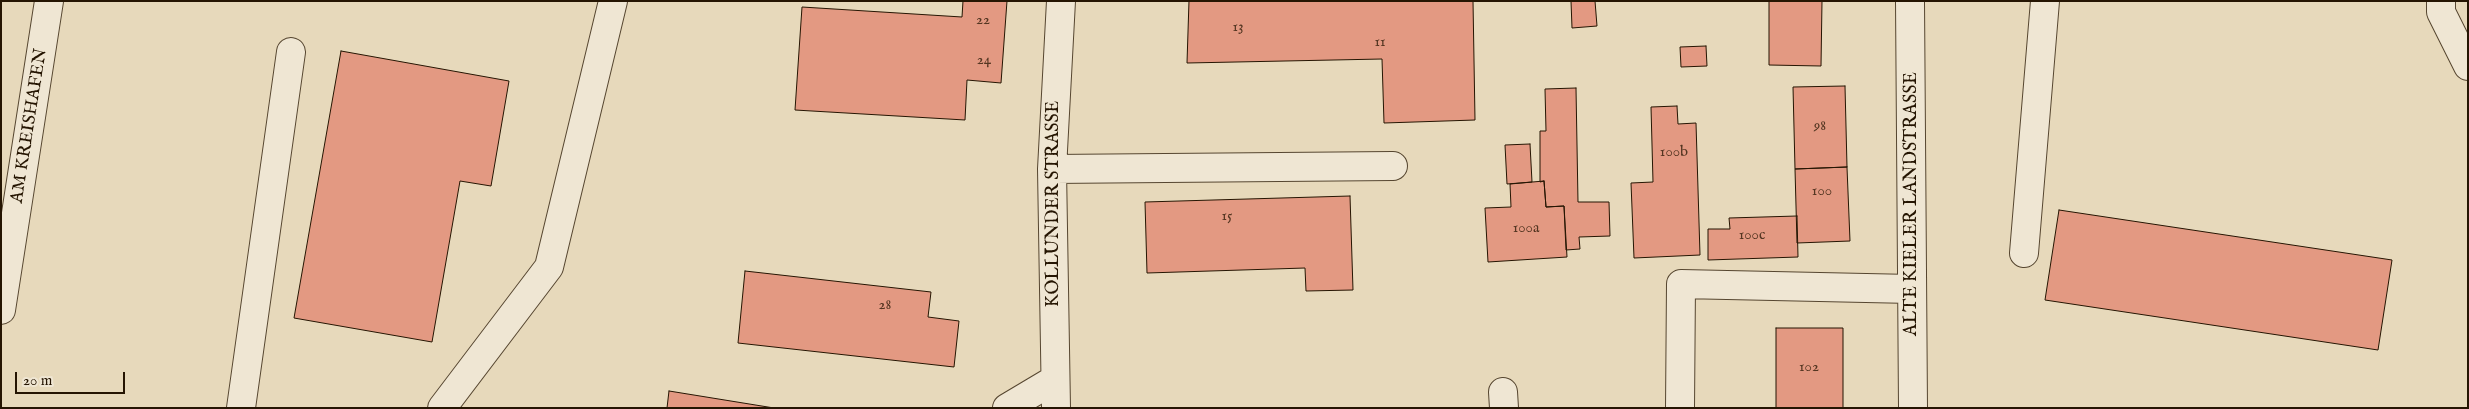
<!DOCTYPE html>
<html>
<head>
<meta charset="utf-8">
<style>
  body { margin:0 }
  #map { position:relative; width:2469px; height:409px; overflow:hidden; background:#e7d9bb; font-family:"IM FELL English",serif }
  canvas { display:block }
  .frame { position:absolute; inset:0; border:2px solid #251502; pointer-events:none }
  .scale { position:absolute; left:15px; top:372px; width:110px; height:22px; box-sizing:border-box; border:2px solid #251502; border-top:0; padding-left:6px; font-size:15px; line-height:18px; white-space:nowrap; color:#251502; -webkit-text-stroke:4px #efe6d3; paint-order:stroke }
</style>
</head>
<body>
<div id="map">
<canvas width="2469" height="409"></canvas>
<div class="frame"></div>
<div class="scale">20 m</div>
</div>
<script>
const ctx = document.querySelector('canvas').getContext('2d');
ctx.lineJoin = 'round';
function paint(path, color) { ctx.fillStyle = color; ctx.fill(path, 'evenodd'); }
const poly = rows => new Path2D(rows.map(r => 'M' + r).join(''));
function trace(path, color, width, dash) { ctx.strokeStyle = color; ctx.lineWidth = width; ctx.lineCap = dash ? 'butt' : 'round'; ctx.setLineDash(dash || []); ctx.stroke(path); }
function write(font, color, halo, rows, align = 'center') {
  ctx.font = font + ' "IM FELL English",serif'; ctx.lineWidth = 4; ctx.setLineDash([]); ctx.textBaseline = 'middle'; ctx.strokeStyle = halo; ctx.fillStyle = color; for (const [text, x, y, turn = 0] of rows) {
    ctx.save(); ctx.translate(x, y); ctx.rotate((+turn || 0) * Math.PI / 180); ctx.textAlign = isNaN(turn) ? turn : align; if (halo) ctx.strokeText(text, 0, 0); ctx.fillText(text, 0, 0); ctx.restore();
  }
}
const building = poly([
  [963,1,1007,1,1001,83,967,80,965,120,795,110,802,7,962,17,963,1],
  [1189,1,1473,1,1475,120,1384,123,1382,59,1187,63,1189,1],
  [1571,1,1595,1,1597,26,1572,28,1571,1],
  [1769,1,1822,1,1821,66,1769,65,1769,1],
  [1706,46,1707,66,1681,67,1680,47,1706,46],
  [341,51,509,81,491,186,460,181,432,342,294,318,341,51],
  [1845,86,1847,167,1795,169,1793,87,1845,86],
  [1576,88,1578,202,1609,202,1610,236,1579,237,1580,249,1566,250,1564,206,1546,207,1544,181,1540,182,1540,131,1546,131,1545,89,1576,88],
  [1677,106,1678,124,1696,123,1700,255,1634,258,1631,183,1653,182,1651,107,1677,106],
  [1530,144,1532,182,1507,184,1505,145,1530,144],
  [1847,167,1850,241,1797,243,1795,169,1847,167],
  [1544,181,1546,207,1564,206,1567,257,1488,262,1485,208,1511,207,1510,184,1544,181],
  [1350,196,1353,290,1306,291,1305,268,1147,273,1145,202,1350,196],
  [2059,210,2392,260,2378,350,2045,300,2059,210],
  [1797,216,1798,257,1708,260,1708,229,1730,229,1729,218,1797,216],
  [745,271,931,292,928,317,959,321,954,367,738,343,745,271],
  [1776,328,1843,328,1843,408,1776,408,1776,328],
  [669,391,774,408,667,408,669,391]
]);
paint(building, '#e39982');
trace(building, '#251502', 1);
const minor = poly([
  [1910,1,1913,408],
  [2441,1,2441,12,2468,66],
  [1052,169,1393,166],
  [2024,253,2045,1],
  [1,310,49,1],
  [1503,392,1504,408],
  [241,408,291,52],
  [442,408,549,267,613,1],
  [1007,408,1054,380],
  [1056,408,1052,169,1061,1],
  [1680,408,1681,284,1912,289]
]);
trace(minor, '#564630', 30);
trace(minor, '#efe6d3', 28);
write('15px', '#543622', null, [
  ["22",983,21],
  ["13",1238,28],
  ["11",1380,43],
  ["24",984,61],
  ["98",1820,127],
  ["100b",1674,153],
  ["100",1822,192],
  ["15",1227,217],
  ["100a",1526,229],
  ["100c",1752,236],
  ["28",885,306],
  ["102",1809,368]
]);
write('18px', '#251502', '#efe6d3', [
  ["AM KREISHAFEN",30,126,-81],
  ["KOLLUNDER STRASSE",1054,204,-90],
  ["ALTE KIELER LANDSTRASSE",1912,204,-90]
]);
</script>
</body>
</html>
